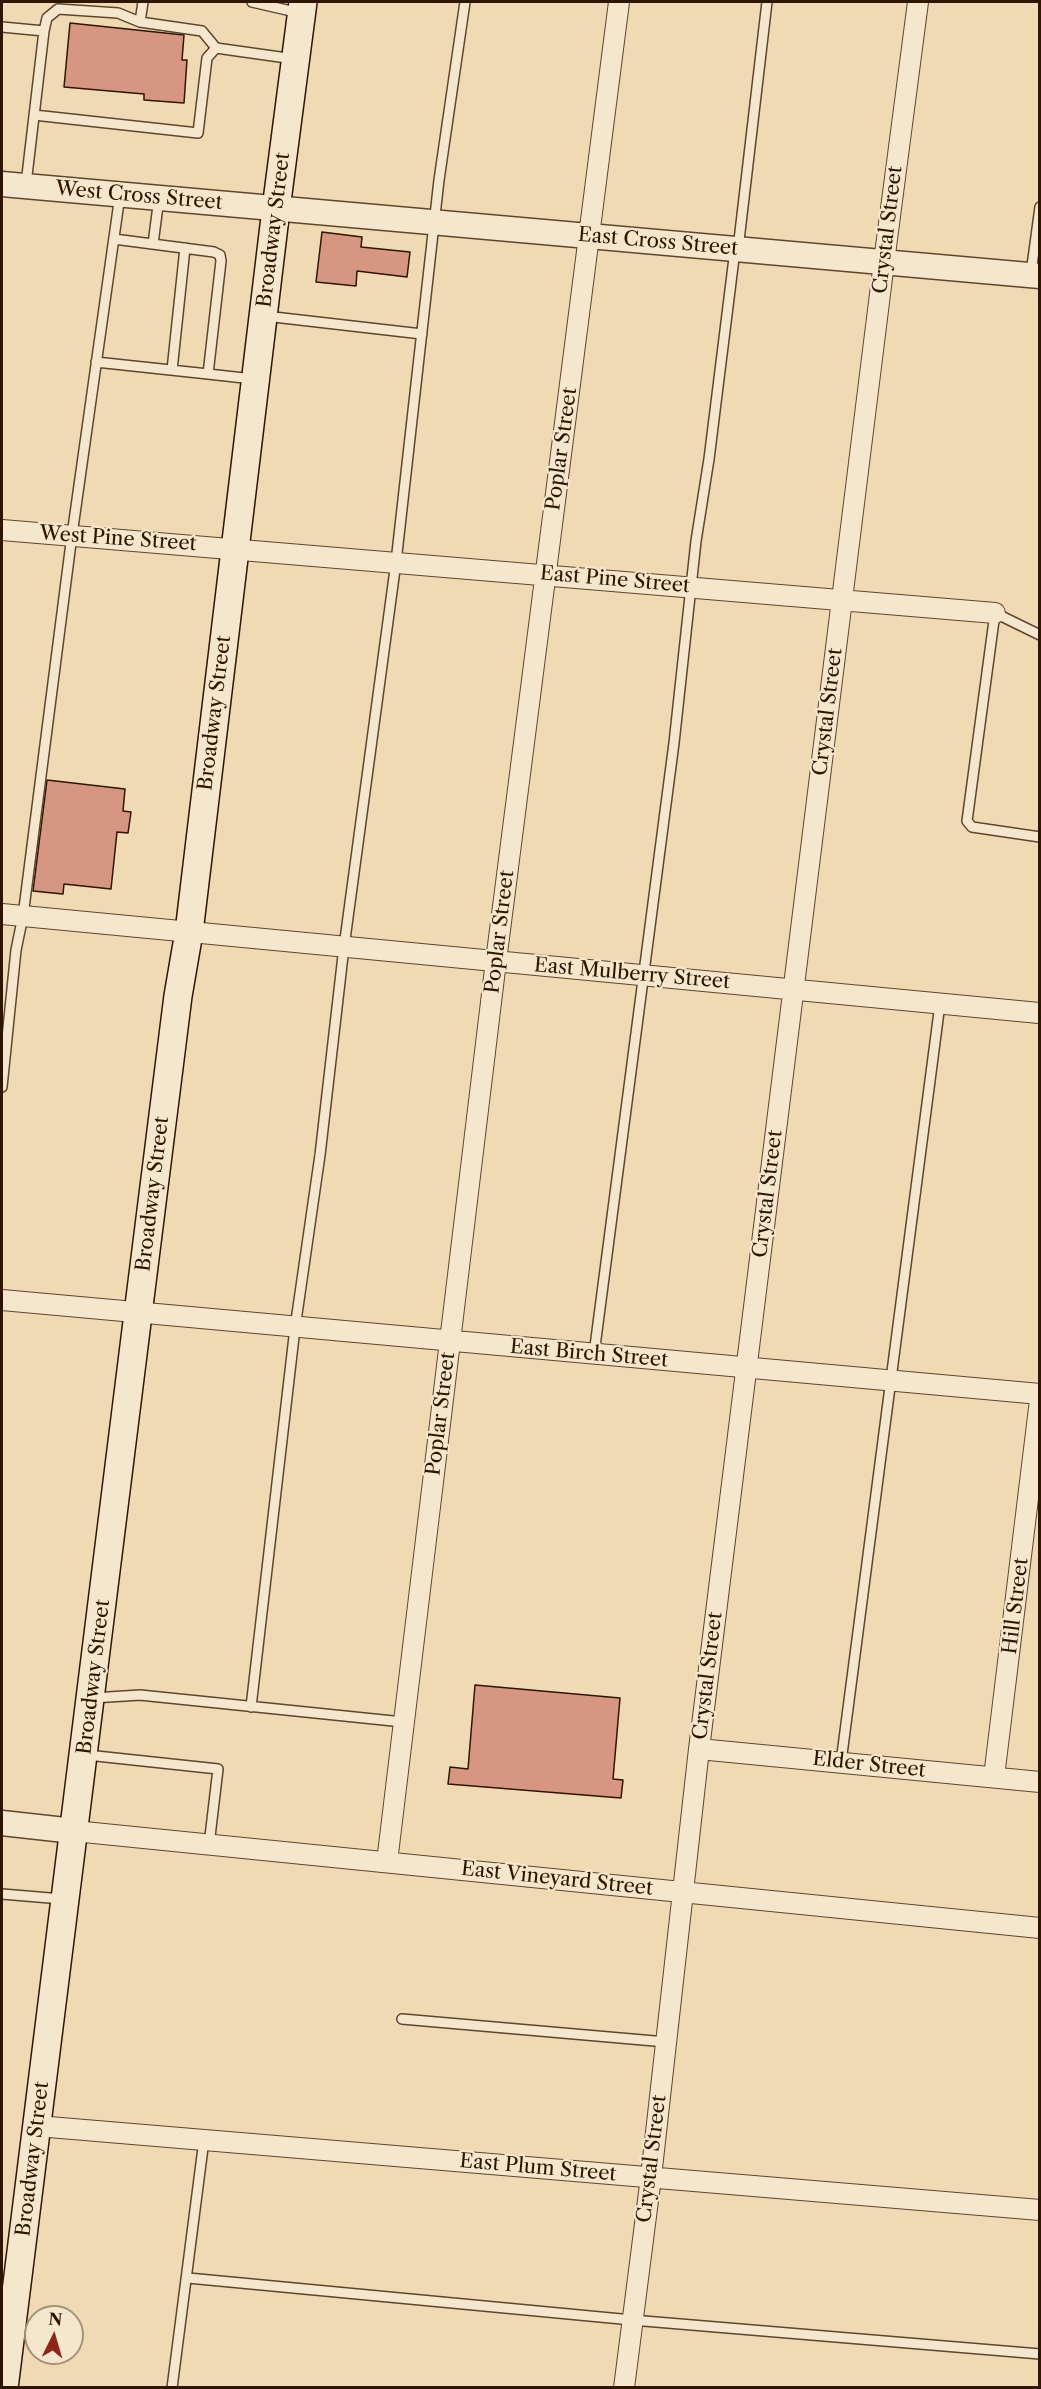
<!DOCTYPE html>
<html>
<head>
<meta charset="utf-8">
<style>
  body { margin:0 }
  #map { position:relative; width:1041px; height:2389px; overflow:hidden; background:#f0dab3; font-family:"Libre Caslon Text",serif }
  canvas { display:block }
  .frame { position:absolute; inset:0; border:3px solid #2e1500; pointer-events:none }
  .north { position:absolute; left:24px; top:2305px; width:60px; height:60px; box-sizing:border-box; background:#f5e7ce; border:2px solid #a5937c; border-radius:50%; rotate:5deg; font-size:16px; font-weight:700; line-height:24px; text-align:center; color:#2e1500 }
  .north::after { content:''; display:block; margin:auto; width:21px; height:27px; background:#8f2418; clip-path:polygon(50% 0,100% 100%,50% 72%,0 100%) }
</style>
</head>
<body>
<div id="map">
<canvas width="1041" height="2389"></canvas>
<div class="frame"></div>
<div class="north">N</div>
</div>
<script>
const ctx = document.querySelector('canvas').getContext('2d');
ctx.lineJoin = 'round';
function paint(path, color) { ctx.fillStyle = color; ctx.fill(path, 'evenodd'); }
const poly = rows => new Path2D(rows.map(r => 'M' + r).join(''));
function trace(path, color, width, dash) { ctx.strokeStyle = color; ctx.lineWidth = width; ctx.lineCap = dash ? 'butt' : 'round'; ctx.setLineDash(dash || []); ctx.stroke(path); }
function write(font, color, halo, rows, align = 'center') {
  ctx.font = font + ' "Libre Caslon Text",serif'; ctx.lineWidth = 4.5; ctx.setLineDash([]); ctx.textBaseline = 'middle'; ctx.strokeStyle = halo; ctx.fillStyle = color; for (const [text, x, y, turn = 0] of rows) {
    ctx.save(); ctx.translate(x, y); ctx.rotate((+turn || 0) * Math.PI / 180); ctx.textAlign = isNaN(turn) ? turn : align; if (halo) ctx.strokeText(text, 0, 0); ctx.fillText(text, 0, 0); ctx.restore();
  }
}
const building = poly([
  [70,23,184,35,182,60,187,60,184,103,144,100,144,94,64,87,70,23],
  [322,232,362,237,361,247,410,252,407,277,357,271,356,286,316,282,322,232],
  [47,780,125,789,123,811,131,812,128,833,117,832,111,889,64,884,63,894,33,891,47,780],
  [475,1685,620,1698,613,1779,623,1780,621,1798,448,1784,450,1767,468,1769,475,1685]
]);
paint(building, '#d69682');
trace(building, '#2e1500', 1.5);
const service = poly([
  [252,2,300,13],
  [140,22,143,2],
  [2,27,44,31,26,184],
  [44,31,47,18,58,9,118,13,140,22,202,31,216,48],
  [34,115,198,133,207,58,216,48,294,59],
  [153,244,159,198],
  [738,249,767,2],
  [1031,273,1040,207],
  [265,316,422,334],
  [96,362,208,374,221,261,220,255,214,252,114,239],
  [172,370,185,248],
  [208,374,253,379],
  [1040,635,995,613,967,821,972,827,1040,837],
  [2,1087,16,950,23,916,72,535,120,195],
  [594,1354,674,743,696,541,709,459,735,250],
  [93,1698,140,1695,403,1722],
  [251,1707,295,1328,320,1155,344,947,396,562,439,180,465,2],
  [87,1755,218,1769,209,1845],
  [841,1762,940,1004],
  [2,1894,62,1899],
  [402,2019,666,2042],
  [188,2278,632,2320,1040,2354],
  [172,2388,204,2140]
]);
const minor = poly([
  [2,530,995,613],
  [2,914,1039,1013],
  [2,1300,1040,1394],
  [699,1749,1040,1782],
  [994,1777,1040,1400],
  [74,1831,1040,1928],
  [387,1862,496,961,619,2],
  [37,2126,1040,2210],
  [624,2388,651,2177,699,1749,884,262,918,2]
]);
const tertiary = poly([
  [2,184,1040,276],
  [2,1823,74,1831]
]);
const secondary = poly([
  [4,2388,138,1314,178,996,189,932,276,209,303,2]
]);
trace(service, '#5e462d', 12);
trace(minor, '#5e462d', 22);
trace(tertiary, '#5e462d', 27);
trace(secondary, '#2e1500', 30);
trace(service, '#f5e7ce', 9);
trace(minor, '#f5e7ce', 20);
trace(tertiary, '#f5e7ce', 24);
trace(secondary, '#f5e7ce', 27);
write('20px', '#2e1500', '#f5e7ce', [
  ["West Cross Street",139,196,5],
  ["Broadway Street",274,230,-83],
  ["Crystal Street",888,230,-83],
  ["East Cross Street",658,242,5],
  ["Poplar Street",562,449,-82],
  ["West Pine Street",118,539,4],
  ["East Pine Street",615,580,5],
  ["Crystal Street",828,712,-83],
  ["Broadway Street",215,713,-83],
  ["Poplar Street",500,932,-83],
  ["East Mulberry Street",632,974,5],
  ["Broadway Street",153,1194,-83],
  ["Crystal Street",768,1194,-83],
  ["East Birch Street",589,1354,5],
  ["Poplar Street",441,1414,-83],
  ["Hill Street",1016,1606,-83],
  ["Crystal Street",708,1676,-83],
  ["Broadway Street",94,1677,-83],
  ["Elder Street",869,1765,6],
  ["East Vineyard Street",557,1879,6],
  ["Broadway Street",33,2159,-83],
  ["Crystal Street",652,2159,-83],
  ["East Plum Street",538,2168,5]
]);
</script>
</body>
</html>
